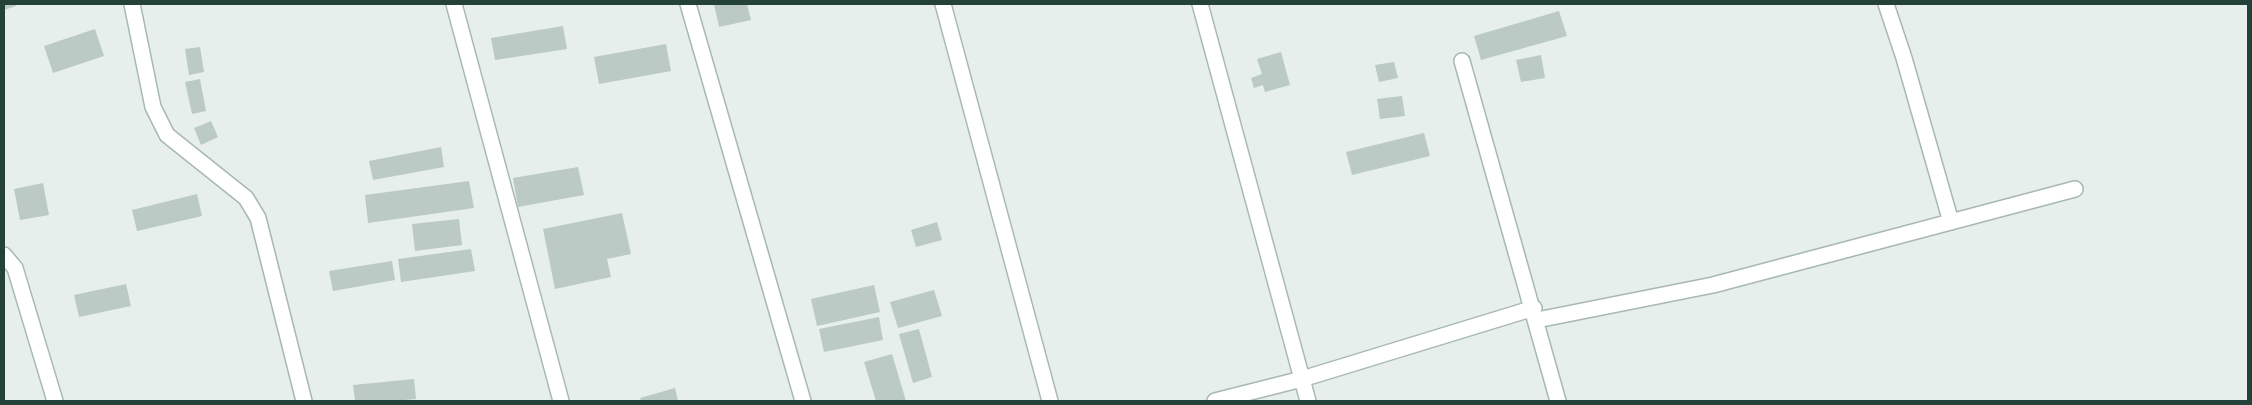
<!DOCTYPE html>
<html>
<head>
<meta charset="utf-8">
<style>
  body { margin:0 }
  #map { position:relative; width:2252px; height:405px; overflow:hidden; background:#e6efeb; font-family:"Asap Condensed",sans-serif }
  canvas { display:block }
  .frame { position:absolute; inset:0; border:5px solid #24423a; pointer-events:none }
</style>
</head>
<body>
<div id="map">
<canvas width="2252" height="405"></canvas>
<div class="frame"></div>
</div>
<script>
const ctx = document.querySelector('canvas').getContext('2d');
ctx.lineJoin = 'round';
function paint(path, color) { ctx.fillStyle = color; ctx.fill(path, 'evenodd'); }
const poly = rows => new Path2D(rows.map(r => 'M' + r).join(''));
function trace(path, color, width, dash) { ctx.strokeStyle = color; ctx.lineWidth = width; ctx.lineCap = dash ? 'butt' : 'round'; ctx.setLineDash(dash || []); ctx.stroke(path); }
paint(poly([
  [4,4,15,4,16,6,4,10],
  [714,4,747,4,751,20,719,27],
  [1559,11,1567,36,1481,60,1474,36],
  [563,26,567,49,495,60,491,38],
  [95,29,104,56,53,73,44,46],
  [666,44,671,71,599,84,594,57],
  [200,47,204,72,189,75,185,49],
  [1281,52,1290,85,1265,92,1263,85,1254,88,1251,78,1262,74,1257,59],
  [1541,55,1545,78,1521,82,1516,60],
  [1394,62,1398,78,1379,82,1375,65],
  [200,79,206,111,192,114,185,82],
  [1402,96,1405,116,1380,119,1377,99],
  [211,121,218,137,201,145,194,128],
  [1424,133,1430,156,1352,175,1346,152],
  [441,147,444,167,373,180,369,161],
  [578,167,584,195,518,207,513,178],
  [469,181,474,208,368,223,365,195],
  [43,183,49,215,20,220,14,189],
  [197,194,202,216,137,231,132,210],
  [622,213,631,254,607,259,611,277,555,289,543,229],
  [459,219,462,245,415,251,412,224],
  [937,222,942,240,916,247,911,230],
  [471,249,475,271,401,282,398,259],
  [392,261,395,280,333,291,329,271],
  [126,284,131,306,79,317,74,295],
  [874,285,880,312,817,326,811,299],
  [934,290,942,316,898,328,890,302],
  [879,317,883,340,824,352,819,329],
  [919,329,932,377,913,383,899,334],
  [892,354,906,401,876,401,864,362],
  [414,379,416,399,392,401,355,401,353,385],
  [675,388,678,401,641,401,640,398]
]), '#bbcac4');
const street = poly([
  [132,4,153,107,167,135,246,198,258,218,304,401],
  [454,4,561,401],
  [688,4,803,401],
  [943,4,1050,401],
  [1200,4,1308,401],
  [1886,4,1904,58,1951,222],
  [1462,61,1558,401],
  [4,255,15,268,55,401],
  [1537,320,1713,285,2075,189],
  [1215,401,1302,379,1534,308]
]);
trace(street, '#a8b8b2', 18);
trace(street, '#fff', 15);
</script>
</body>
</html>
